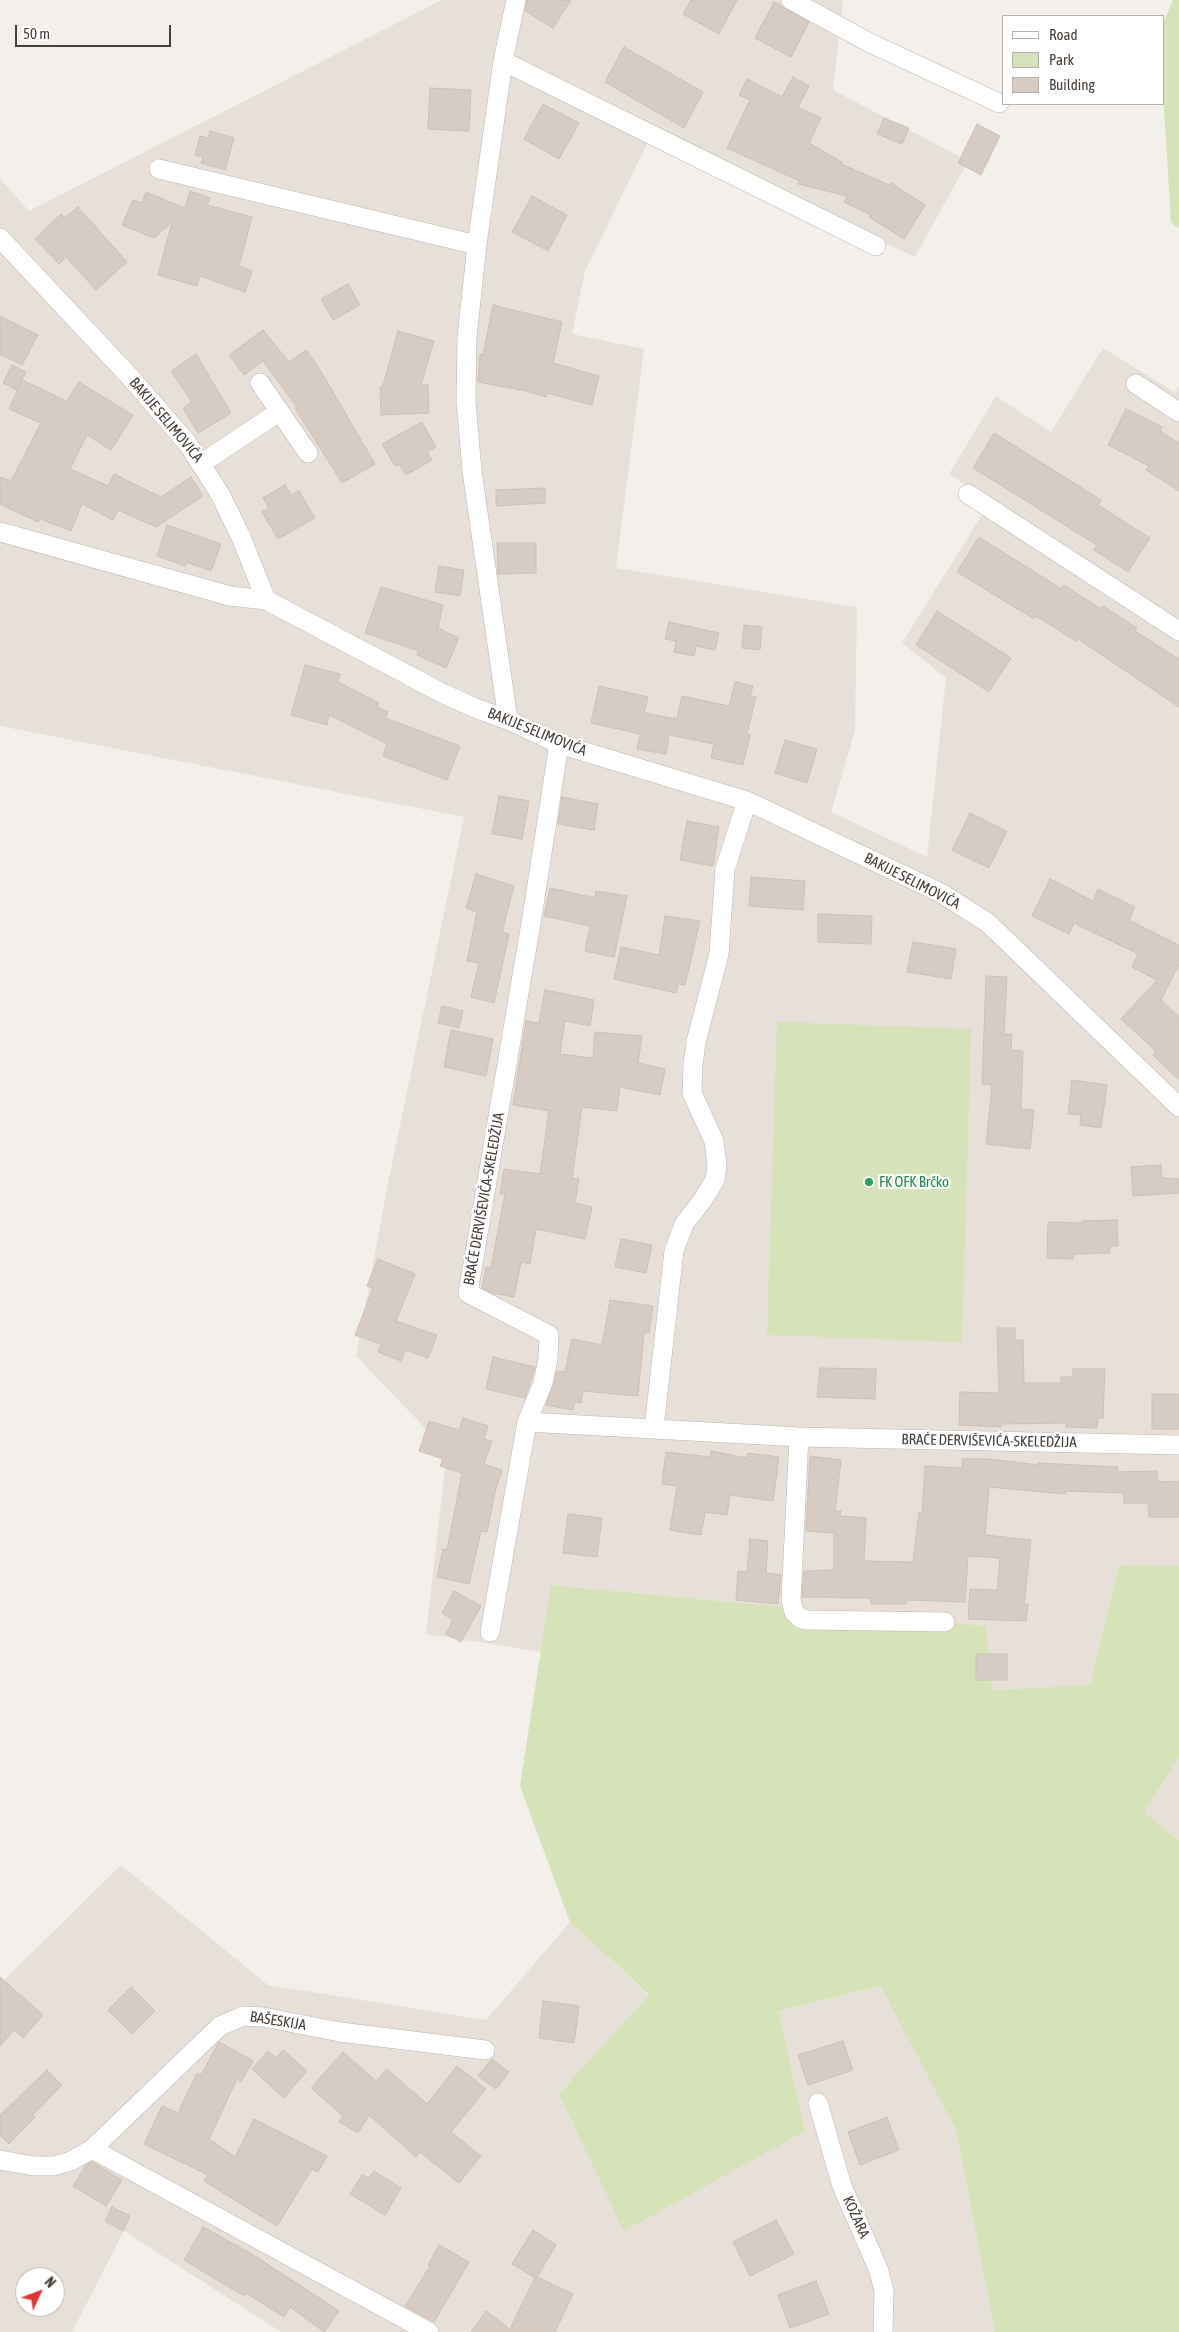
<!DOCTYPE html>
<html>
<head>
<meta charset="utf-8">
<style>
  body { margin:0 }
  #map { position:relative; width:1179px; height:2332px; overflow:hidden; background:#f3efeb; font-family:"Asap Condensed",sans-serif }
  canvas { display:block }
  .legend { position:absolute; left:1002px; top:15px; width:162px; height:90px; box-sizing:border-box; background:#fff; border:1px solid #b5b2b0; margin:0; padding:6px 9px; list-style:none; font-size:15px; color:#473f39 }
  .legend li { display:flex; align-items:center; gap:10px; height:25px }
  .legend b { width:25px; border:1px solid #b5b2b0 }
  .north { position:absolute; left:15px; top:2267px; width:50px; height:50px; box-sizing:border-box; background:#fff; border:1px solid #b5b2b0; border-radius:50%; rotate:47deg; font-size:14px; font-weight:700; line-height:20px; text-align:center; color:#473f39 }
  .north::after { content:''; display:block; margin:auto; width:18px; height:22px; background:#e13435; clip-path:polygon(50% 0,100% 100%,50% 72%,0 100%) }
  .scale { position:absolute; left:15px; top:25px; width:156px; height:22px; box-sizing:border-box; border:2px solid #473f39; border-top:0; padding-left:6px; font-size:15px; line-height:18px; white-space:nowrap; color:#473f39; -webkit-text-stroke:4px #fff; paint-order:stroke }
</style>
</head>
<body>
<div id="map">
<canvas width="1179" height="2332"></canvas>
<ul class="legend">
<li><b style="height:6px;background:#fff"></b>Road</li>
<li><b style="height:14px;background:#d6e2b8"></b>Park</li>
<li><b style="height:14px;background:#d7ccc4"></b>Building</li>
</ul>
<div class="north">N</div>
<div class="scale">50 m</div>
</div>
<script>
const ctx = document.querySelector('canvas').getContext('2d');
ctx.lineJoin = 'round';
function paint(path, color) { ctx.fillStyle = color; ctx.fill(path, 'evenodd'); }
const poly = rows => new Path2D(rows.map(r => 'M' + r).join(''));
function trace(path, color, width, dash) { ctx.strokeStyle = color; ctx.lineWidth = width; ctx.lineCap = dash ? 'butt' : 'round'; ctx.setLineDash(dash || []); ctx.stroke(path); }
function write(font, color, halo, rows, align = 'center') {
  ctx.font = font + ' "Asap Condensed",sans-serif'; ctx.lineWidth = 4.5; ctx.setLineDash([]); ctx.textBaseline = 'middle'; ctx.strokeStyle = halo; ctx.fillStyle = color; for (const [text, x, y, turn = 0] of rows) {
    ctx.save(); ctx.translate(x, y); ctx.rotate((+turn || 0) * Math.PI / 180); ctx.textAlign = isNaN(turn) ? turn : align; if (halo) ctx.strokeText(text, 0, 0); ctx.fillText(text, 0, 0); ctx.restore();
  }
}
paint(poly([
  [442,0,843,0,833,90,968,161,915,257,651,136,585,271,572,334,644,349,616,568,857,607,855,731,831,812,927,857,946,678,902,643,990,502,949,474,996,396,1051,432,1103,348,1174,392,1179,385,1179,1566,1119,1565,1090,1685,991,1690,985,1626,552,1585,542,1652,426,1634,447,1451,356,1356,388,1183,464,817,0,726,0,179,29,211],
  [1179,1757,1179,1841,1144,1812],
  [121,1865,268,1985,486,2020,570,1922,649,1996,559,2094,805,2131,779,2011,882,1986,956,2130,995,2332,281,2332,124,2231,72,2332,0,2332,0,1977,4,1980],
  [25,2277,55,2277,55,2307,25,2307]
]), '#e7e0d9');
paint(poly([
  [1173,0,1179,0,1179,229,1171,222,1163,93,1163,24],
  [777,1022,971,1029,962,1342,767,1335],
  [1119,1565,1179,1566,1179,1757,1144,1812,1179,1841,1179,2332,995,2332,956,2130,881,1986,779,2011,805,2131,624,2231,559,2094,649,1995,570,1922,520,1786,551,1585,986,1626,992,1690,1090,1685]
]), '#d6e2b8');
const building = poly([
  [527,0,571,0,553,28,525,11,527,0],
  [691,0,737,0,719,34,683,14,691,0],
  [774,2,809,22,791,57,755,38,774,2],
  [624,47,703,92,684,128,605,82,624,47],
  [793,77,809,86,798,107,821,118,809,143,842,162,841,164,889,185,891,183,925,205,904,239,869,217,871,215,844,202,847,196,798,184,800,181,727,148,750,100,739,95,747,79,782,97,793,77],
  [430,88,471,90,469,131,428,129,430,88],
  [543,104,579,123,559,159,524,139,543,104],
  [884,118,909,128,902,144,877,134,884,118],
  [977,124,1000,136,981,175,958,163,977,124],
  [210,131,234,138,225,170,201,163,203,157,195,155,200,136,208,138,210,131],
  [190,191,210,198,207,205,252,217,239,266,252,271,245,292,200,276,197,286,158,275,172,222,154,238,122,225,133,200,142,203,146,192,185,208,190,191],
  [532,196,567,215,548,251,512,232,532,196],
  [78,207,127,262,96,290,66,257,59,264,35,239,61,214,64,218,78,207],
  [348,284,360,305,333,320,321,299,348,284],
  [493,305,562,322,553,363,599,376,592,405,547,393,546,397,526,391,478,382,480,354,483,355,493,305],
  [0,316,38,335,22,365,0,354,0,316],
  [263,330,289,362,306,350,319,368,375,464,342,483,295,408,297,407,263,361,244,375,229,355,263,330],
  [398,331,434,341,421,385,428,385,429,413,381,415,380,387,383,386,398,331],
  [196,354,231,413,198,433,183,408,192,402,171,371,196,354],
  [12,365,26,372,17,390,3,383,12,365],
  [22,380,67,401,79,382,133,415,111,450,87,435,70,469,108,486,114,474,161,497,191,477,203,496,156,527,118,510,113,520,82,504,71,531,40,519,38,522,0,504,0,477,11,481,41,423,9,409,22,380],
  [1126,409,1162,427,1160,431,1179,443,1179,491,1146,470,1149,466,1108,445,1126,409],
  [422,422,436,447,427,452,432,460,406,475,399,464,395,466,382,444,422,422],
  [994,433,1101,500,1098,505,1150,538,1128,572,1094,550,1097,545,973,468,994,433],
  [285,485,291,495,299,491,315,518,278,539,262,512,269,508,263,498,285,485],
  [545,488,545,503,496,506,496,490,545,488],
  [167,525,221,544,211,571,186,562,185,566,157,556,167,525],
  [979,537,1062,589,1064,585,1101,609,1103,606,1137,628,1135,631,1179,659,1179,707,1078,639,1076,641,1036,616,1034,619,957,572,979,537],
  [497,543,536,543,536,573,498,574,497,543],
  [439,566,464,570,460,596,435,592,439,566],
  [381,587,443,605,438,628,459,638,446,668,417,655,419,651,365,633,381,587],
  [937,611,1011,658,989,692,916,645,937,611],
  [669,622,719,633,715,650,696,646,694,656,674,652,676,641,665,639,669,622],
  [744,625,762,627,760,650,742,648,744,625],
  [305,665,340,674,338,682,379,703,377,707,388,712,385,718,460,746,447,780,383,756,387,744,329,715,327,725,291,715,305,665],
  [735,682,753,686,750,696,756,697,747,734,750,735,743,765,711,758,714,744,669,735,666,754,637,749,640,734,591,723,599,686,648,697,644,713,677,719,682,696,729,706,735,682],
  [785,740,817,749,807,783,775,773,785,740],
  [499,796,529,801,522,839,492,834,499,796],
  [562,797,598,804,594,830,558,824,562,797],
  [970,813,1007,831,989,868,952,850,970,813],
  [687,821,719,827,713,866,680,860,687,821],
  [476,874,514,886,502,932,509,934,494,1003,471,997,479,963,467,961,477,912,466,908,476,874],
  [751,877,805,881,803,910,749,906,751,877],
  [1050,879,1093,901,1098,889,1135,907,1129,920,1179,945,1179,964,1161,1000,1179,1017,1179,1080,1153,1055,1156,1051,1121,1019,1157,980,1132,967,1138,954,1074,923,1069,934,1032,916,1050,879],
  [550,888,595,898,596,891,627,896,614,957,585,951,590,926,544,916,550,888],
  [818,914,872,916,871,944,818,942,818,914],
  [665,916,700,921,685,985,678,984,676,993,614,979,621,947,659,955,665,916],
  [913,942,956,949,951,979,907,972,913,942],
  [986,976,1007,977,1004,1034,1012,1034,1011,1050,1023,1051,1021,1109,1034,1110,1030,1149,986,1144,992,1085,982,1084,986,976],
  [545,990,594,1000,590,1026,565,1021,560,1054,593,1058,595,1032,642,1036,638,1063,665,1069,660,1095,620,1087,617,1111,582,1107,572,1178,579,1179,575,1203,592,1207,585,1239,536,1229,530,1264,521,1262,514,1297,492,1293,482,1288,486,1267,491,1268,505,1194,500,1194,504,1169,540,1174,549,1111,513,1105,526,1021,539,1023,545,990],
  [442,1006,463,1011,459,1028,438,1023,442,1006],
  [451,1030,493,1039,486,1076,444,1067,451,1030],
  [1072,1080,1107,1085,1101,1128,1080,1125,1081,1115,1068,1114,1072,1080],
  [1161,1165,1162,1178,1179,1179,1179,1193,1133,1196,1131,1167,1161,1165],
  [1117,1220,1118,1246,1110,1246,1110,1253,1073,1254,1073,1259,1047,1258,1048,1222,1082,1223,1082,1221,1117,1220],
  [621,1239,652,1245,646,1273,615,1267,621,1239],
  [378,1259,415,1274,396,1321,437,1335,428,1358,405,1350,401,1361,378,1352,381,1344,355,1335,373,1288,367,1286,378,1259],
  [610,1300,653,1306,649,1333,644,1333,638,1396,583,1391,581,1403,575,1402,573,1410,546,1405,557,1371,565,1372,572,1339,602,1345,610,1300],
  [997,1328,1015,1328,1015,1340,1023,1340,1024,1383,1061,1383,1061,1377,1073,1377,1073,1369,1105,1369,1103,1418,1098,1418,1097,1428,1066,1427,1066,1423,1001,1424,1001,1427,959,1425,960,1392,999,1393,997,1328],
  [493,1357,535,1367,525,1398,486,1389,493,1357],
  [820,1368,876,1369,875,1399,817,1397,820,1368],
  [1152,1394,1179,1394,1179,1429,1152,1429,1152,1394],
  [463,1418,488,1426,484,1439,492,1441,484,1464,502,1470,495,1492,487,1532,481,1531,469,1584,437,1577,443,1549,447,1550,462,1473,440,1466,443,1459,419,1451,429,1421,459,1430,463,1418],
  [711,1451,747,1458,748,1453,779,1457,773,1501,730,1495,727,1515,705,1512,701,1535,670,1530,677,1486,662,1484,666,1452,710,1457,711,1451],
  [810,1456,841,1460,835,1511,841,1511,840,1516,866,1518,864,1561,913,1562,919,1512,922,1513,925,1466,962,1468,962,1459,989,1459,1038,1465,1038,1463,1118,1467,1118,1472,1157,1471,1158,1482,1179,1481,1179,1517,1149,1517,1148,1503,1124,1503,1124,1493,1065,1491,1065,1494,989,1487,985,1535,1031,1540,1024,1604,1028,1604,1026,1621,968,1619,970,1589,997,1590,1000,1558,968,1556,965,1602,906,1600,906,1604,871,1604,871,1598,802,1597,804,1571,834,1570,834,1533,806,1531,810,1456],
  [568,1514,602,1518,597,1557,563,1553,568,1514],
  [750,1539,768,1541,766,1573,781,1575,778,1604,736,1600,738,1571,747,1572,750,1539],
  [454,1591,481,1606,461,1642,446,1634,453,1620,442,1613,454,1591],
  [976,1654,1007,1654,1007,1680,976,1680,976,1654],
  [0,1977,43,2015,23,2038,14,2030,0,2046,0,1977],
  [131,1987,155,2011,132,2034,108,2010,131,1987],
  [543,2001,579,2006,574,2043,539,2038,543,2001],
  [843,2041,853,2070,808,2085,798,2055,843,2041],
  [219,2042,253,2061,241,2082,237,2079,209,2139,235,2157,254,2119,327,2156,318,2172,312,2169,277,2226,204,2181,208,2175,144,2144,162,2106,178,2113,197,2073,201,2075,219,2042],
  [283,2050,307,2071,284,2098,252,2069,268,2051,276,2058,283,2050],
  [343,2052,376,2081,387,2069,427,2104,457,2066,486,2089,451,2132,481,2156,459,2183,420,2152,416,2157,369,2115,358,2133,339,2122,343,2116,311,2088,343,2052],
  [492,2059,509,2072,496,2089,478,2076,492,2059],
  [47,2070,62,2085,33,2115,35,2117,9,2144,0,2135,0,2115,47,2070],
  [887,2117,899,2150,860,2165,848,2132,887,2117],
  [92,2162,122,2180,106,2206,73,2186,86,2165,92,2162],
  [374,2171,401,2188,385,2215,350,2194,362,2175,369,2178,374,2171],
  [112,2207,130,2216,123,2231,105,2221,112,2207],
  [776,2220,794,2254,750,2276,733,2242,776,2220],
  [203,2227,252,2254,339,2311,324,2332,290,2307,284,2317,246,2293,244,2296,184,2260,203,2227],
  [533,2230,556,2245,537,2277,573,2294,555,2332,471,2332,486,2311,510,2329,535,2278,512,2264,533,2230],
  [439,2245,469,2262,434,2322,405,2306,430,2266,428,2265,439,2245],
  [816,2281,829,2314,790,2328,778,2295,816,2281]
]);
paint(building, '#d7ccc4');
trace(building, '#cec0b5', 1);
const minor = poly([
  [791,0,868,42,999,103],
  [503,61,876,246],
  [159,169,477,245],
  [0,238,131,378,188,444,220,494,241,537,266,600,442,693,475,708,508,720,559,744,747,801,941,893,988,923,1179,1107],
  [260,383,308,453],
  [1136,384,1179,412],
  [202,463,279,412],
  [968,494,1179,631],
  [0,532,230,596,266,600],
  [508,720,472,471,466,401,467,337,477,245,503,61,516,0],
  [559,744,532,917,468,1293,549,1335,548,1359,543,1383,527,1422,799,1437,1179,1445],
  [654,1428,674,1251,684,1224,702,1201,715,1180,717,1165,714,1141,692,1093,693,1065,696,1042,719,954,725,869,747,801],
  [799,1437,791,1600,794,1612,800,1618,807,1620,945,1622],
  [490,1632,527,1422],
  [818,2103,842,2186,879,2271,884,2291,883,2332],
  [92,2149,429,2332],
  [0,2160,34,2166,54,2166,71,2161,92,2149,220,2026,243,2016,263,2017,340,2032,485,2050]
]);
trace(minor, '#beb6ae', 20);
trace(minor, '#fff', 19);
for (const [x, y, r, color] of [
  [869,1182,5,"#2e9e5b"]
]) { const dot = new Path2D(); dot.arc(x, y, r, 0, 2 * Math.PI); ctx.fillStyle = color; ctx.fill(dot); trace(dot, '#fff', 2); }
write('15px', '#473f39', '#fff', [
  ["BAKIJE SELIMOVIĆA",166,420,50],
  ["BAKIJE SELIMOVIĆA",537,732,22],
  ["BAKIJE SELIMOVIĆA",912,881,27],
  ["BRAĆE DERVIŠEVIĆA-SKELEDŽIJA",484,1199,-80],
  ["BRAĆE DERVIŠEVIĆA-SKELEDŽIJA",989,1441,1],
  ["BAŠESKIJA",278,2021,9],
  ["KOŽARA",856,2217,66]
]);
write('15px', '#27864d', '#fff', [
  ["FK OFK Brčko",879,1182]
], 'left');
</script>
</body>
</html>
